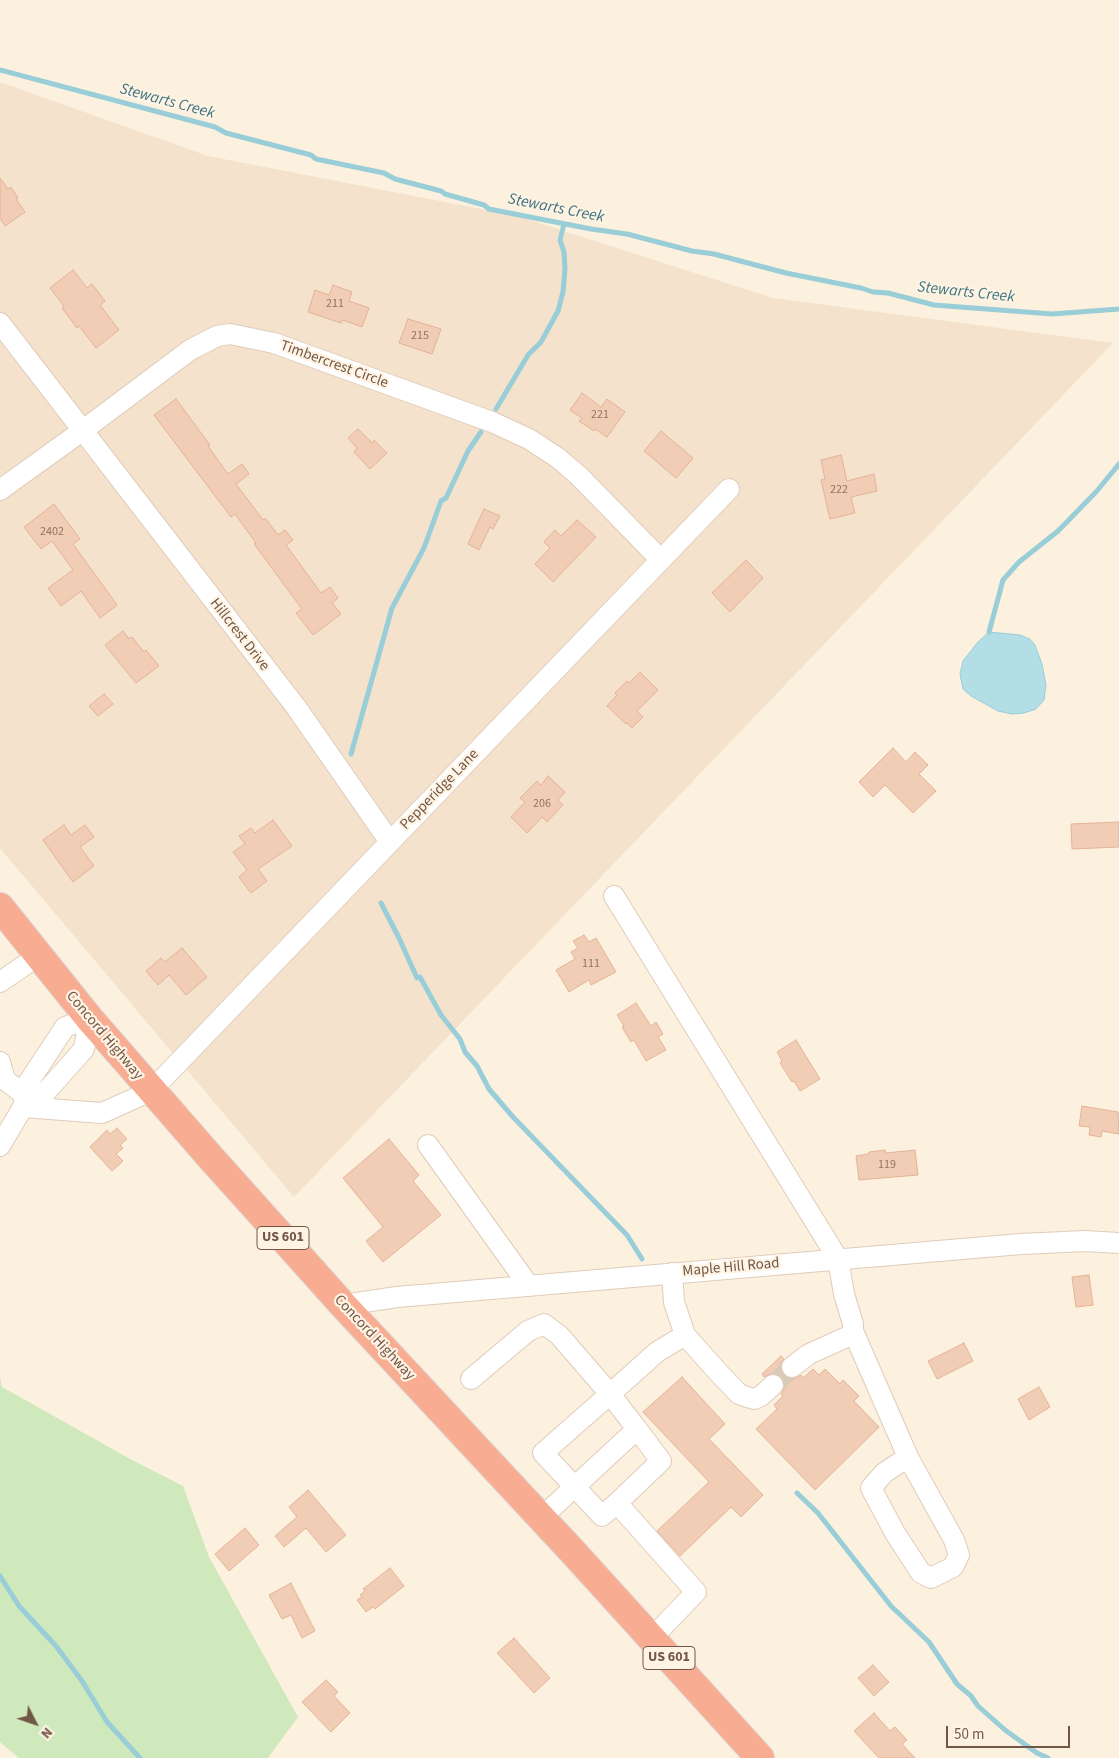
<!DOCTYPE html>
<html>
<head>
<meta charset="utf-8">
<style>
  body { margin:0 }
  #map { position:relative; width:1119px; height:1758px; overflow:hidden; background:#fcf0de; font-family:"Source Sans 3",sans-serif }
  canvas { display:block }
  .north { position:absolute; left:10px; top:1698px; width:50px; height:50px; -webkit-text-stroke:4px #fff4e4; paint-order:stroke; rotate:131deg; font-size:14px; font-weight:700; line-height:20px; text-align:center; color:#725646 }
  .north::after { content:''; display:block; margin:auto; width:18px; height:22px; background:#725646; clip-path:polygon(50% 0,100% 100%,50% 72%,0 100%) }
  .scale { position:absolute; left:946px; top:1726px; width:124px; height:22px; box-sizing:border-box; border:2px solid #725646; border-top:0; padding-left:6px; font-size:15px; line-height:18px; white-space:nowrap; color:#725646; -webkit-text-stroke:4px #fff4e4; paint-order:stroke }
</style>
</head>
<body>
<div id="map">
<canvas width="1119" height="1758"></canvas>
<div class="north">N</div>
<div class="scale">50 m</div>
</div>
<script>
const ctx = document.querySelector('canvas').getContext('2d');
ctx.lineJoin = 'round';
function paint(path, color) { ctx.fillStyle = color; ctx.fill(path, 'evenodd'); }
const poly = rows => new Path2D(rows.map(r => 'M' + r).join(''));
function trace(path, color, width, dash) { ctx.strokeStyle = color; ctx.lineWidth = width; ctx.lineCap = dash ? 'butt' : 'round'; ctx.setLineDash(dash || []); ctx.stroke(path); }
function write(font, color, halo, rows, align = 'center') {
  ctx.font = font + ' "Source Sans 3",sans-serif'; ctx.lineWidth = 4.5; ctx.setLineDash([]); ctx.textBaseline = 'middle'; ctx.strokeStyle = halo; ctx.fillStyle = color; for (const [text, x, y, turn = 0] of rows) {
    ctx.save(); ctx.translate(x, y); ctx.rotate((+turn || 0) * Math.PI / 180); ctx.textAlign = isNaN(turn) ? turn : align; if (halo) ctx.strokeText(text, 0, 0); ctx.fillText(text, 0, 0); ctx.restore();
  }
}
paint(poly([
  [0,82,208,156,517,216,773,298,1113,343,294,1197,0,848]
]), '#f4e2cc');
paint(poly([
  [0,1378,2,1387,132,1460,183,1486,209,1557,298,1717,268,1758,19,1758,0,1742]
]), '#cfe9bd');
const water = poly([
  [989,632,1020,635,1030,639,1035,645,1042,664,1046,685,1044,700,1036,709,1024,713,1012,714,998,711,971,696,963,689,960,674,963,661,978,642,989,632]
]);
paint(water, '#b3dee5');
trace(water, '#99cdd7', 1);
trace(poly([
  [0,70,215,127,226,133,311,155,316,159,384,173,395,179,441,191,445,194,484,205,489,209,591,229,627,234,692,251,714,254,786,273,861,288,873,292,888,293,934,305,1052,314,1119,309],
  [496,409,528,355,541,342,558,311,563,292,565,269,564,252,560,240,564,224],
  [989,632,1003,580,1019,562,1058,531,1096,492,1119,464],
  [351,754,392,608,424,548,441,501,446,498,468,451,481,432],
  [381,903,399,938,417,978,420,977,441,1015,460,1039,465,1052,477,1066,489,1089,513,1117,627,1235,642,1259],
  [797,1493,818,1513,891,1606,929,1642,957,1684,971,1696,978,1706,1005,1730,1037,1753,1048,1758],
  [0,1576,19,1606,56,1646,82,1681,107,1722,140,1758]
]), '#99cdd7', 5);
const building = poly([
  [0,178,8,189,11,187,18,198,16,199,25,212,5,226,0,218,0,178],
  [73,270,87,288,92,284,105,301,100,305,119,330,96,348,79,326,77,328,62,308,64,306,50,288,73,270],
  [333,285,352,292,349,301,369,308,362,327,343,320,341,323,308,312,315,290,329,295,333,285],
  [408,319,441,329,432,354,399,343,408,319],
  [582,393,601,407,607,399,625,412,607,437,595,429,594,431,579,421,582,418,570,410,582,393],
  [176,399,210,445,208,446,228,474,242,464,249,474,236,484,263,520,265,518,278,535,285,530,293,540,286,545,321,593,330,587,338,598,332,603,341,614,313,635,296,613,302,609,254,544,256,543,235,514,231,517,154,415,176,399],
  [358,429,372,443,374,440,387,453,370,469,354,452,357,448,348,438,358,429],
  [661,431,693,458,676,478,644,451,661,431],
  [841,455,847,481,874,474,877,491,851,497,855,513,830,519,821,480,825,479,821,460,841,455],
  [54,504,80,539,73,544,117,605,100,618,81,591,61,606,48,588,73,570,52,541,41,549,24,527,54,504],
  [484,509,500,516,493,529,490,527,479,550,468,544,484,509],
  [577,520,596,537,553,582,535,564,550,548,544,542,555,530,561,536,577,520],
  [746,560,763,578,730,612,712,593,746,560],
  [123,631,129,639,132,637,144,652,146,650,159,666,136,683,105,645,123,631],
  [640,672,658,690,637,711,643,717,632,728,627,723,626,724,607,706,617,695,615,693,627,681,629,683,640,672],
  [104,694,113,704,98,716,89,706,104,694],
  [893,748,906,762,915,752,928,765,919,774,936,791,913,813,885,785,873,797,859,782,893,748],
  [548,776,565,792,558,800,563,805,547,822,542,817,527,833,511,817,525,802,520,798,537,781,541,785,548,776],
  [273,820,292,846,258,869,267,881,251,893,239,877,247,870,233,852,245,844,239,836,251,828,255,833,273,820],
  [1119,822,1119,847,1072,849,1071,824,1119,822],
  [64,825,71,835,85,825,94,837,80,847,94,866,73,882,43,840,64,825],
  [584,935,589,942,596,938,616,972,591,985,589,980,569,992,556,970,575,959,571,952,578,948,573,941,584,935],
  [182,948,207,977,186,995,169,975,158,985,146,971,161,958,165,962,182,948],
  [636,1003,651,1026,656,1022,663,1034,658,1037,666,1050,646,1061,634,1040,631,1042,622,1027,624,1026,617,1015,636,1003],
  [796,1040,820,1079,800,1091,794,1081,792,1082,780,1063,782,1061,777,1052,796,1040],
  [1082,1106,1118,1112,1119,1134,1102,1131,1101,1137,1089,1135,1090,1127,1079,1126,1082,1106],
  [117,1128,127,1139,120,1145,123,1148,116,1154,123,1161,112,1171,90,1147,107,1130,110,1134,117,1128],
  [389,1139,419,1175,413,1181,441,1215,383,1262,366,1241,383,1227,343,1178,389,1139],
  [885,1150,886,1153,915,1150,918,1175,859,1180,856,1156,869,1154,869,1152,885,1150],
  [1089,1275,1093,1305,1076,1307,1072,1277,1089,1275],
  [964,1343,973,1361,937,1379,928,1361,964,1343],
  [781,1356,784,1359,781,1363,780,1369,783,1375,788,1378,794,1379,801,1375,803,1378,813,1369,819,1375,825,1369,840,1384,843,1380,859,1396,854,1401,879,1427,815,1490,756,1429,777,1409,774,1405,783,1396,781,1394,784,1389,785,1383,781,1377,776,1374,770,1374,764,1377,762,1374,781,1356],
  [682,1377,725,1424,709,1439,763,1495,741,1517,731,1507,680,1556,657,1531,709,1482,643,1412,682,1377],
  [1039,1387,1050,1407,1029,1420,1018,1399,1039,1387],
  [308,1490,346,1535,326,1552,306,1528,284,1547,275,1536,297,1517,289,1507,308,1490],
  [245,1528,259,1545,229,1571,215,1554,245,1528],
  [390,1568,404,1586,375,1609,373,1607,366,1612,357,1600,362,1597,360,1595,365,1591,363,1589,390,1568],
  [291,1583,315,1631,302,1638,291,1615,282,1619,269,1595,291,1583],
  [514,1638,550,1678,534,1693,497,1653,514,1638],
  [873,1665,889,1682,874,1696,858,1678,873,1665],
  [326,1680,338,1692,334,1696,350,1713,331,1732,302,1702,326,1680],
  [874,1713,890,1731,895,1727,907,1740,902,1744,915,1758,879,1758,854,1731,874,1713]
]);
paint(building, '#f2cdb5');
trace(building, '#e4b396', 1);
trace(poly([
  [773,1385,792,1367]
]), '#dacab8', 20, [20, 10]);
const minor = poly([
  [0,323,296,707,390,842],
  [0,490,82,431,190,350,217,336,230,334,274,343,492,422,529,439,558,458,579,476,661,560],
  [614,896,838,1259,844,1294,853,1324,853,1331,849,1336,809,1354,792,1367],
  [0,982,38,956],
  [0,1062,5,1080,25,1095],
  [23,1107,102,1113,151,1091,729,489],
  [428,1145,529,1286],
  [0,1146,23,1107,28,1083,65,1027,89,1018,84,1049,44,1094,23,1107],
  [672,1273,674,1302,685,1335,717,1371,739,1394,747,1397,754,1399,761,1396,773,1385],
  [343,1305,397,1297,1021,1244,1085,1241,1119,1243],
  [853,1331,908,1457,954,1540,959,1555,953,1567,931,1578,921,1573,895,1533,871,1488,884,1473,908,1457],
  [471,1379,528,1331,544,1324,559,1335,610,1394,543,1453,602,1516,617,1503,696,1592,651,1639],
  [617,1503,661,1461,637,1429],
  [541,1518,637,1429,610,1394,657,1352,685,1335]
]);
const highway = poly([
  [0,907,89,1018,211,1158,343,1305,573,1552,760,1758]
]);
trace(minor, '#e0ccba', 22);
trace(highway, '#ddd6d3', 30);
trace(minor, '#fff', 20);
trace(highway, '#f8ad93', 28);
write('12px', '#927462', null, [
  ["211",335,304],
  ["215",420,336],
  ["221",600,415],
  ["222",839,490],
  ["2402",52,532],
  ["206",542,804],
  ["111",591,964],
  ["119",887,1165]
]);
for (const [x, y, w] of [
  [283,1238,52],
  [669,1658,52]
]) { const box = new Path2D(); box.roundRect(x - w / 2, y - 11.5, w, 23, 4); ctx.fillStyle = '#fff4e4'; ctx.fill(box); trace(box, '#725646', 1); }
write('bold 14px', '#725646', null, [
  ["US 601",283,1238],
  ["US 601",669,1658]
]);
write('15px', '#725646', '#fff4e4', [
  ["Timbercrest Circle",334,365,20],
  ["Hillcrest Drive",239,635,52],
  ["Pepperidge Lane",440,790,-46],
  ["Concord Highway",104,1036,50],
  ["Maple Hill Road",731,1268,-5],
  ["Concord Highway",374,1338,47]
]);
write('italic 16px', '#3e747f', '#fff4e4', [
  ["Stewarts Creek",167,102,15],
  ["Stewarts Creek",556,209,11],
  ["Stewarts Creek",966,293,6]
]);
</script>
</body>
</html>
